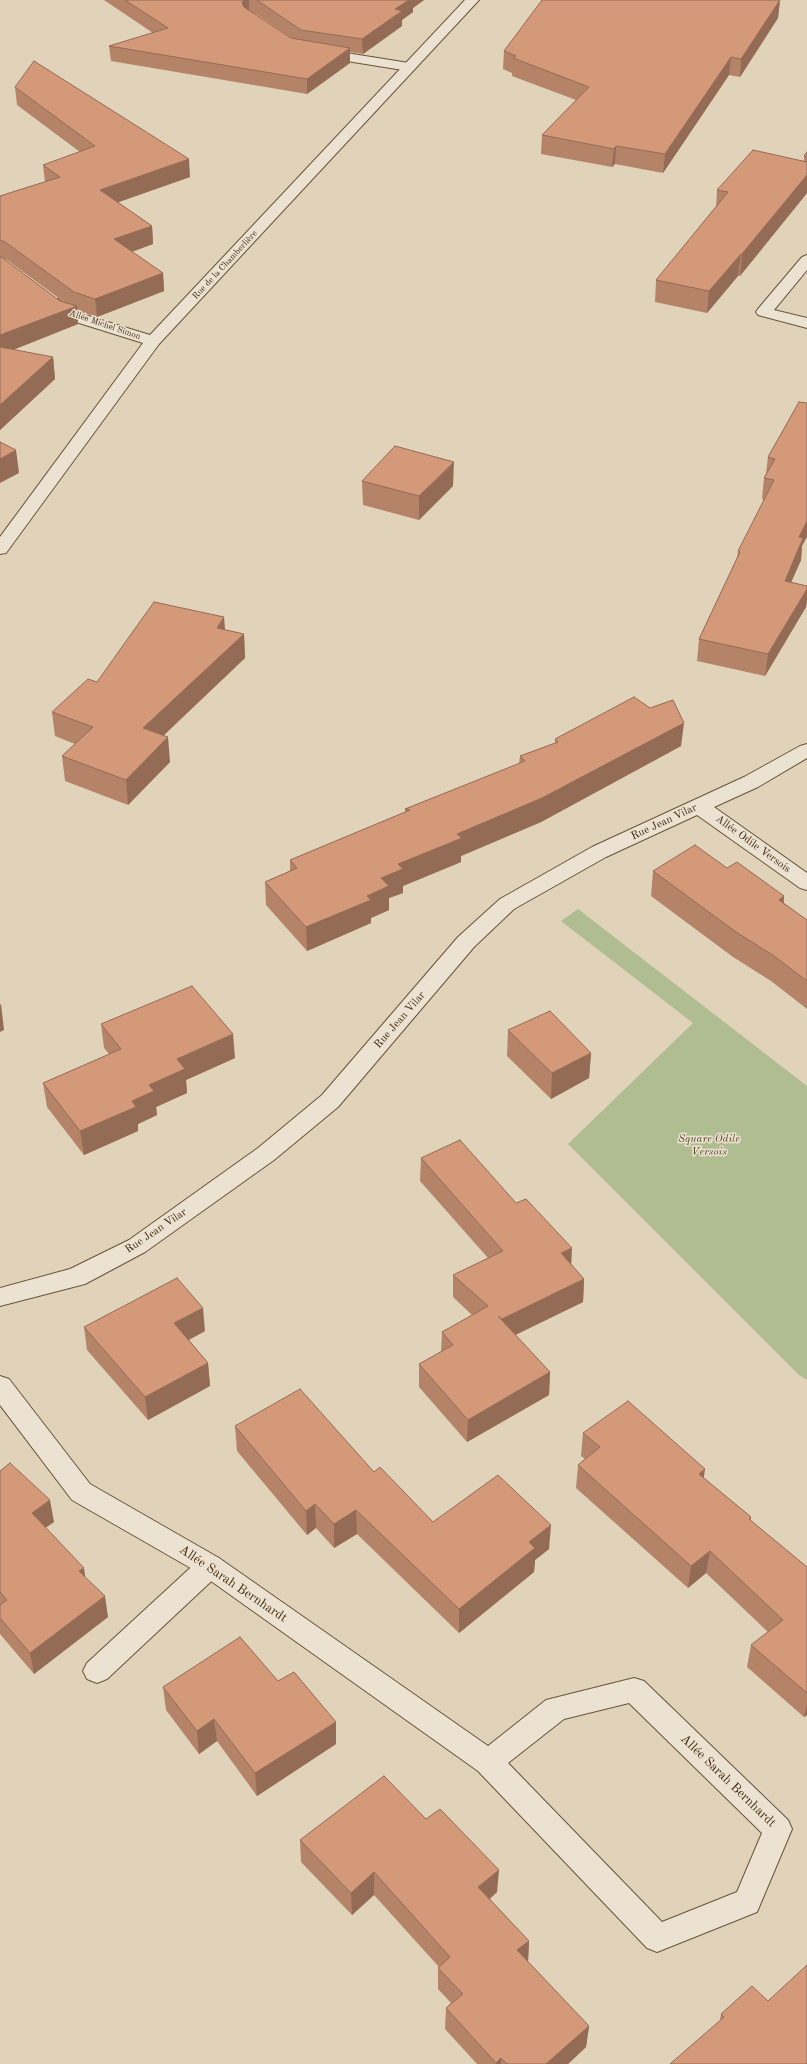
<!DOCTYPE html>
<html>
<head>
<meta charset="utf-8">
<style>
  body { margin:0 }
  canvas { display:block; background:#e0d3ba }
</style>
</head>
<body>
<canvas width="807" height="2064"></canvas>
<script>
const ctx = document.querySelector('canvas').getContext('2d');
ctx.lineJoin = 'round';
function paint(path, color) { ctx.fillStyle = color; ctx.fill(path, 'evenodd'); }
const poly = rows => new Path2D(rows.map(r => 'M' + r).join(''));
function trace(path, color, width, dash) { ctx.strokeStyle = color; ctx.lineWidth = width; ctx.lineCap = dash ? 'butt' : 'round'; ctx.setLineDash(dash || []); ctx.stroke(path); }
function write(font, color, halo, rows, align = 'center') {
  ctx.font = font + ' "Old Standard TT",serif'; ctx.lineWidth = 3; ctx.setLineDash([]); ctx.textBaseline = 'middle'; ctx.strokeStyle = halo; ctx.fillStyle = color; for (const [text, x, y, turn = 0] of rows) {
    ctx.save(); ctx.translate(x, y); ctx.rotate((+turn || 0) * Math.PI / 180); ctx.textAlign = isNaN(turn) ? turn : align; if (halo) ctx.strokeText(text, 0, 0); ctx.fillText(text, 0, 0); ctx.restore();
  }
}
paint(poly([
  [578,909,807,1086,807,1380,799,1375,568,1144,693,1023,561,921]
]), '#b0bd91');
const lane = poly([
  [321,49,409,63,414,64,416,67,414,70,409,71,316,56,314,53,316,50,321,49],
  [807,255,807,270,774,310,807,318,807,328,758,315,756,312,758,309,802,257,807,255],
  [210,1555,219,1558,223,1566,219,1574,107,1679,97,1683,87,1679,83,1671,87,1663,201,1558,210,1555]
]);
const street = poly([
  [465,0,479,0,159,344,6,553,0,554,0,537,143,343,63,318,46,305,44,302,46,299,58,299,75,312,150,335,465,0],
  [807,744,807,758,758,787,714,807,807,873,807,890,800,888,697,815,606,857,514,909,474,947,338,1107,274,1160,145,1252,85,1284,0,1306,0,1288,70,1269,129,1240,258,1148,322,1095,458,937,500,899,592,847,744,777,800,746,807,744],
  [0,1376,9,1379,90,1484,219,1558,488,1746,546,1700,634,1678,644,1681,788,1820,792,1829,757,1912,657,1952,647,1948,478,1771,201,1574,72,1500,0,1405,0,1376],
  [629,1703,762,1833,737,1892,662,1922,508,1763,564,1719,629,1703]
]);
trace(lane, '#695436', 2);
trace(street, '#695436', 2);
paint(lane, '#ebe2d2');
paint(street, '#ebe2d2');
paint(poly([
  [104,0,424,0,413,8,413,12,402,20,402,26,363,54,350,52,350,63,307,94,111,61,109,46,153,33],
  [252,13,256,14,293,39,291,38],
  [780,0,778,18,740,77,729,75,663,173,615,164,612,167,541,154,542,135,576,100,512,76,512,73,503,69,504,51],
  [15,87,190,177,118,202,152,226,153,244,132,252,163,273,164,291,97,317,77,311,78,324,13,350,53,357,55,379,0,430,0,196,45,182,43,165,80,152,17,105],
  [4,259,7,260,64,302,60,301],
  [807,152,807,193,740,276,738,276,707,313,655,302,656,280,716,207,717,190,804,161,804,156],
  [799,402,802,546,801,560,791,582,807,586,807,600,806,607,765,676,697,661,699,639,737,558,738,551,764,500,762,499,764,478,766,474,768,457],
  [362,481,453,486,419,520,363,505],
  [225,630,244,634,245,658,163,736,170,762,128,805,65,781,62,756,75,744,55,736,52,712,97,682],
  [555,739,681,746,541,822,461,856,461,862,403,886,403,893,389,898,389,910,371,918,371,923,307,951,266,905,265,882,290,871,290,860,405,812,405,809,519,764,520,756,555,743],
  [727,868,784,896,784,903,807,920,807,1009,771,981,733,957,651,896,653,871],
  [101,1024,235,1058,186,1080,187,1093,156,1107,157,1115,138,1124,138,1131,84,1155,47,1107,43,1083,109,1054,104,1048],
  [508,1030,591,1053,589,1078,551,1099,507,1056],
  [421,1158,516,1203,584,1279,583,1302,515,1335,550,1372,549,1395,467,1442,419,1387,419,1364,441,1352,442,1332,472,1315,453,1297,453,1275,488,1258,420,1181],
  [84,1327,205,1331,189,1340,208,1363,210,1386,148,1420,87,1350],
  [235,1426,374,1472,433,1522,549,1549,535,1560,534,1572,459,1633,357,1534,334,1548,316,1528,307,1535,237,1451],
  [583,1433,704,1478,751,1517,751,1521,807,1567,807,1715,804,1717,747,1667,751,1645,768,1632,706,1573,688,1588,576,1488,578,1465,585,1459,581,1456],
  [0,1471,54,1522,45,1528,85,1577,108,1617,34,1674,0,1634],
  [278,1681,336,1722,336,1744,257,1796,217,1741,199,1754,166,1710,163,1687],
  [300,1840,497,1892,490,1899,529,1941,528,1962,589,2026,586,2047,568,2064,477,2064,445,2029,446,2008,451,2003,438,1989,438,1968,439,1967,374,1895,352,1915,301,1862],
  [768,2001,807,2064,720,2020,721,2014]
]), '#b58468');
paint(poly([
  [245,0,249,0,249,13,242,17,242,2],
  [408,0,424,0,413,8,413,12,402,20,402,26,363,54,362,39,395,9],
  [780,0,778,18,740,77,741,59],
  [350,48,350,63,307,94,307,79],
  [731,57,729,75,663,173,665,154],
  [616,146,615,164,612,167,614,149],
  [189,159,190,177,102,208,100,190],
  [807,175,807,193,740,276,742,254],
  [152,226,153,244,116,257,114,239],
  [741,254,738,276,707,313,709,291],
  [163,273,164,291,97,317,95,299],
  [77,306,78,324,0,355,0,335],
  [53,357,55,379,0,430,0,405],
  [16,450,19,473,0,483,0,459],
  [454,462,453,486,419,520,419,496],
  [807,521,807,537,802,546,801,560,782,603,785,581,799,537],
  [807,589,807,600,806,607,765,676,768,654],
  [224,617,226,641,217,628],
  [244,634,245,658,145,753,143,728],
  [684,723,681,746,541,822,461,856,461,862,403,886,403,893,389,898,389,910,371,918,371,923,307,951,306,927,367,896,381,878,398,864,457,834],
  [168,737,170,762,128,805,126,780],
  [784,896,781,921,779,900],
  [1,1004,4,1030,0,1032,0,1005],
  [233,1034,235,1058,186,1080,187,1093,156,1107,157,1115,138,1124,138,1131,84,1155,80,1131,132,1101,177,1059],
  [591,1053,589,1078,551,1099,552,1073],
  [572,1248,571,1270,561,1253],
  [584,1279,583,1302,501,1342,502,1319],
  [203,1308,205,1331,177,1346,174,1323],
  [208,1363,210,1386,148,1420,145,1397],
  [550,1372,549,1395,467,1442,468,1420],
  [705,1469,702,1492,699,1474],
  [50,1500,54,1522,35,1535,32,1513],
  [315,1504,316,1528,307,1535,306,1511],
  [356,1510,357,1534,334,1548,334,1524],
  [551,1525,549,1549,535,1560,534,1572,459,1633,459,1609,529,1542],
  [710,1551,706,1573,688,1588,691,1566],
  [84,1568,87,1589,79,1571],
  [105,1596,108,1617,34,1674,30,1653],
  [807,1704,807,1715,804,1717],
  [214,1719,217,1741,199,1754,197,1731],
  [336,1722,336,1744,257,1796,255,1773],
  [499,1870,497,1892,477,1909,478,1887],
  [374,1872,374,1895,352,1915,351,1893],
  [529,1941,528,1962,517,1950],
  [589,2026,586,2047,568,2064,546,2064],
  [501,2058,501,2064,496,2064,496,2063]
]), '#946b55');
const building = poly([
  [125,0,245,0,242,2,244,7,291,38,350,48,307,79,109,46,168,28,125,0],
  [257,0,409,0,395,9,402,11,362,39,301,30,257,0],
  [542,0,780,0,741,59,731,57,665,154,616,146,614,149,542,135,589,87,513,58,516,56,504,51,542,0],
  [34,61,189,159,100,190,152,226,114,239,163,273,95,299,74,292,5,242,0,240,0,196,60,177,43,165,95,146,15,87,34,61],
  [753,150,807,162,807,175,742,254,741,254,709,291,656,280,728,192,717,190,753,150],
  [807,152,807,157,804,156,807,152],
  [0,256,60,301,77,306,0,335,0,256],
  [0,347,53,357,0,405,0,347],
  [799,402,807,403,807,521,799,537,803,538,785,581,807,586,807,589,768,654,699,639,740,552,738,551,774,480,764,478,775,459,768,457,799,402],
  [0,442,16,450,0,459,0,442],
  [395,446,454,462,419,496,362,481,395,446],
  [154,602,224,617,217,628,244,634,143,728,168,737,126,780,62,756,93,727,52,712,88,679,97,682,154,602],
  [634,697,650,708,673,700,684,723,542,798,457,834,462,838,398,864,403,869,381,878,389,886,367,896,371,900,306,927,265,882,297,868,290,860,410,810,405,809,525,761,520,756,558,742,555,739,634,697],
  [695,845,727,868,737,862,784,896,779,900,807,920,807,981,774,956,736,932,653,871,695,845],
  [192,986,233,1034,177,1059,185,1069,149,1085,154,1091,132,1101,136,1107,80,1131,43,1083,121,1049,101,1024,192,986],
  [550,1011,591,1053,552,1073,508,1030,550,1011],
  [460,1140,516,1203,526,1199,572,1248,561,1253,584,1279,502,1319,498,1316,550,1372,468,1420,419,1364,453,1345,442,1332,488,1306,453,1275,503,1251,421,1158,460,1140],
  [177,1278,203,1308,174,1323,208,1363,145,1397,84,1327,177,1278],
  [300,1389,374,1472,380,1467,433,1522,498,1475,551,1525,529,1542,535,1548,459,1609,356,1510,334,1524,315,1504,306,1511,235,1426,300,1389],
  [628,1401,705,1469,699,1474,751,1517,749,1519,807,1567,807,1693,751,1645,783,1620,710,1551,691,1566,578,1465,600,1447,583,1433,628,1401],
  [10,1463,50,1500,32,1513,84,1568,79,1571,105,1596,30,1653,0,1618,0,1605,7,1600,0,1592,0,1471,10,1463],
  [240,1637,278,1681,294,1672,336,1722,255,1773,214,1719,197,1731,163,1687,240,1637],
  [384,1776,426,1819,440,1809,499,1870,478,1887,529,1941,517,1950,589,2026,546,2064,507,2064,501,2058,496,2063,446,2008,463,1994,438,1968,450,1957,374,1872,351,1893,300,1840,384,1776],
  [807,1965,807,2064,670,2064,724,2017,721,2014,752,1986,768,2001,807,1965]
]);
paint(building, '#d39979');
trace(building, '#946b55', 1);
write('9px', '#41290a', '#ebe2d2', [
  ["Rue de la Chamberlière",225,265,-47],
  ["Allée Michel Simon",105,325,19]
]);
write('11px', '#41290a', '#ebe2d2', [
  ["Rue Jean Vilar",664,822,-25],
  ["Allée Odile Versois",753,844,36],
  ["Rue Jean Vilar",400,1020,-49],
  ["Rue Jean Vilar",156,1231,-34]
]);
write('italic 11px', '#574725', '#ebe2d2', [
  ["Square Odile",709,1139],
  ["Versois",709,1152]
]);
write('13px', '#41290a', '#ebe2d2', [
  ["Allée Sarah Bernhardt",233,1584,34],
  ["Allée Sarah Bernhardt",728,1781,44]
]);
</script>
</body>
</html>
